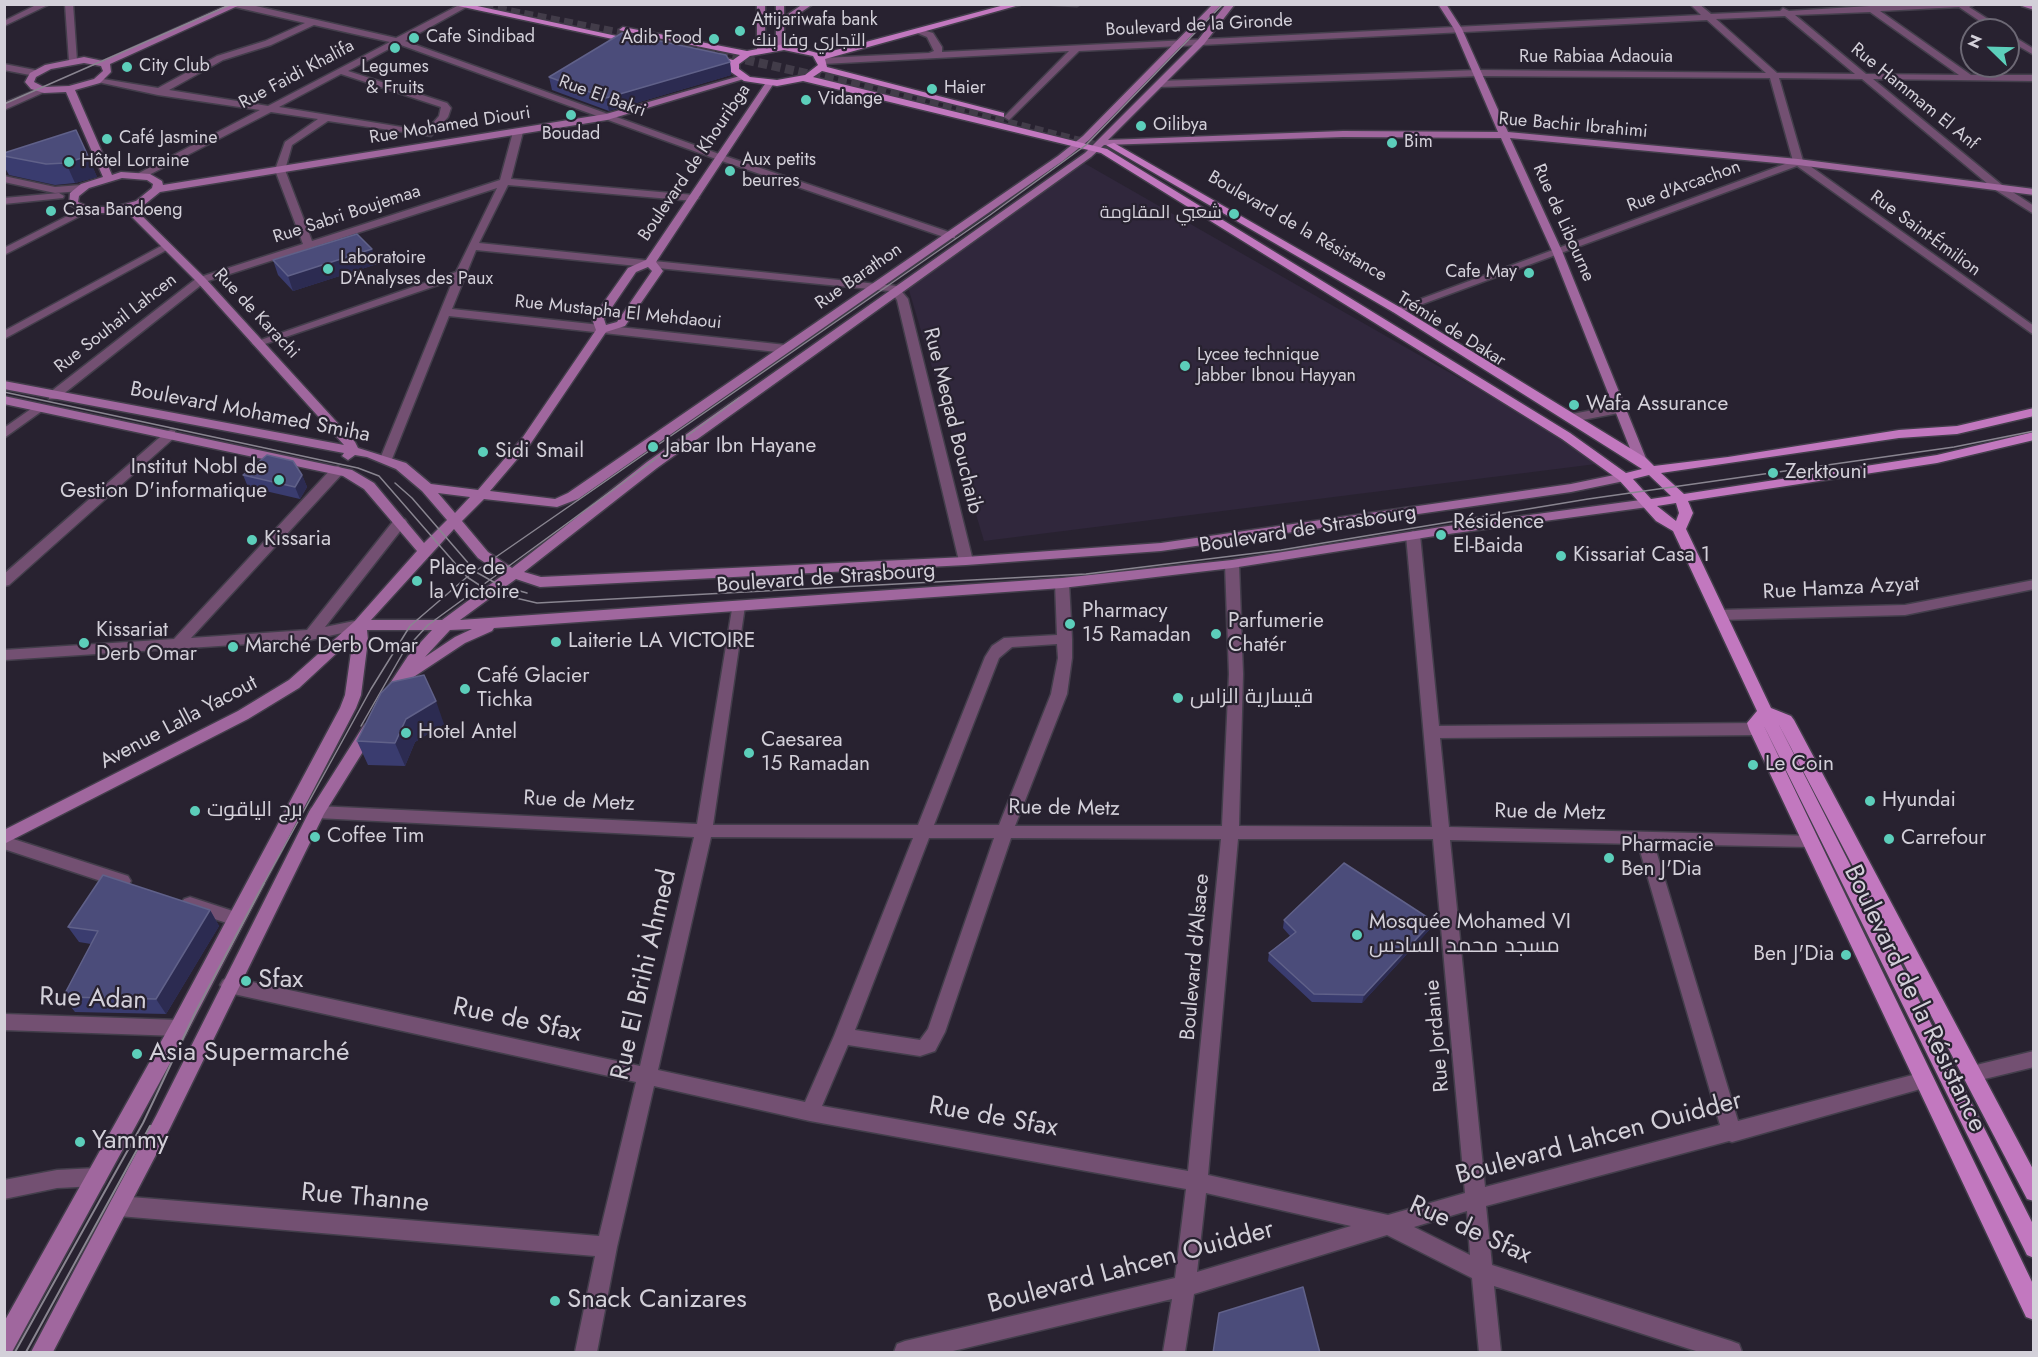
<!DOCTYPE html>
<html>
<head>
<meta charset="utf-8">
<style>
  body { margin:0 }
  #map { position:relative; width:2038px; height:1357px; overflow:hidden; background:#282230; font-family:Jost,sans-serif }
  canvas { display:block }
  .frame { position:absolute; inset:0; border:6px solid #d3d0d9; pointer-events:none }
  .north { position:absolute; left:1960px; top:18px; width:60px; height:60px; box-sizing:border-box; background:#282230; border:2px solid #6c6874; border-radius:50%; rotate:293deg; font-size:16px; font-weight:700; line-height:24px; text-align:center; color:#d3d0d9 }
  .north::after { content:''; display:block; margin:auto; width:21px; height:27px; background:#5cceba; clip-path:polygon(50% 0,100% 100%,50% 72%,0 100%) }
</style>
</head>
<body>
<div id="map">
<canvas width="2038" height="1357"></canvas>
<div class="frame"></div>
<div class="north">N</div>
</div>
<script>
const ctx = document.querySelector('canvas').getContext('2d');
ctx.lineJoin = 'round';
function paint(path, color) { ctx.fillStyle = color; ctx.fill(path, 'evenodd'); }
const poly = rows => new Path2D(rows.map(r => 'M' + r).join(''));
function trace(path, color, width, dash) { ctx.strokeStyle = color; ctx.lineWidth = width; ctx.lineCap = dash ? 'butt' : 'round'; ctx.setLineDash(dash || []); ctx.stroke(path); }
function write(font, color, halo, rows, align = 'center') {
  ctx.font = font + ' Jost,Cairo,sans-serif'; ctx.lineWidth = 4.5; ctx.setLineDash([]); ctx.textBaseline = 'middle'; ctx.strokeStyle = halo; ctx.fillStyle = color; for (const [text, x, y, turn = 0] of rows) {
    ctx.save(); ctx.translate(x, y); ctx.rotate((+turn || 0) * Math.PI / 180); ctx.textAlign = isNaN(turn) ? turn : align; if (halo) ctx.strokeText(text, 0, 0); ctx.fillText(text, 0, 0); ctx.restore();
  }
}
paint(poly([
  [1084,163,1576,445,1604,463,984,541,908,287]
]), '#30273c');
trace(poly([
  [471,4,639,37],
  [631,33,714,49],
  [706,51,863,86,1094,145,1110,153]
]), '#423c49', 9, [9, 4.5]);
const street = poly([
  [38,4,50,4,4,26,4,21,38,4],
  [65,4,73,4,77,61,73,64,69,61,65,4],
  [234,4,247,4,396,38,461,4,472,4,405,41,722,155,955,234,955,238,947,238,716,159,398,44,348,71,447,103,451,108,448,117,431,136,328,121,292,145,285,170,312,241,500,180,513,132,518,129,523,132,511,179,694,195,699,198,694,201,508,185,479,243,897,286,908,299,973,561,971,564,961,564,959,561,897,300,890,291,476,250,452,309,786,345,792,349,786,353,449,316,392,459,386,463,380,459,453,280,262,345,254,345,252,343,456,272,497,188,205,282,57,399,49,399,49,393,197,278,303,244,275,170,285,142,318,119,271,112,143,178,138,175,139,173,260,110,158,95,93,81,97,78,158,88,217,56,265,41,305,23,235,7,234,4],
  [314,25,390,42,268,106,169,90,223,60,271,45,314,25],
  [341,74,441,107,439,116,426,131,279,107,341,74],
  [1690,4,1699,4,1711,14,1780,11,1783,8,1789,11,1870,6,1976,4,1969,7,2002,28,2003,30,1993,30,1959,7,1880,11,1971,75,2034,75,2034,81,1873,79,2002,185,2034,206,2034,214,1994,189,1862,79,1779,78,1803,161,2034,326,2034,335,1797,166,1401,312,1393,312,1391,310,1793,161,1770,78,1479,76,1159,87,1155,84,1159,81,1479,70,1766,73,1707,20,1079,51,1009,120,1004,117,1006,115,1069,51,823,64,819,61,823,58,929,53,934,51,927,37,915,32,919,29,933,33,942,47,942,52,1701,15,1690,4],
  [1870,12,1959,75,1866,74,1795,15,1870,12],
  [1785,16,1855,74,1777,73,1716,19,1785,16],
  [2008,33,2034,49,2034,55,2008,40,2008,33],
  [4,64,35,70,39,73,35,76,4,70,4,64],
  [41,88,49,90,4,110,4,103,41,88],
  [4,176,55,187,81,185,86,188,81,191,55,193,4,182,4,176],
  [59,193,64,196,63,198,4,204,4,198,59,193],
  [83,208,92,210,4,255,4,248,83,208],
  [163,245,172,247,4,339,4,331,163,245],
  [38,404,42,405,42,411,4,438,4,428,38,404],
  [1620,405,1624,406,1624,412,1572,422,1566,418,1572,414,1620,405],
  [171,430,175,431,175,437,9,585,4,586,4,574,167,431,171,430],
  [338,466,344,470,343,473,191,638,307,630,395,519,405,519,407,522,405,525,325,627,359,620,364,622,366,625,364,628,311,640,4,660,4,650,174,639,333,467,338,466],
  [1413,531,1420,535,1439,726,1757,723,1765,729,1757,735,1440,738,1449,827,1816,836,1818,841,1816,846,1810,847,1654,844,1738,1121,1924,1072,1931,1074,1934,1080,1931,1086,1924,1088,1732,1142,1729,1141,1486,1206,1492,1265,1731,1341,1739,1344,1742,1352,1699,1352,1494,1286,1501,1352,1479,1352,1472,1278,1387,1235,1194,1294,1185,1352,1163,1352,1172,1299,949,1352,894,1352,897,1344,905,1341,1175,1278,1186,1189,810,1121,654,1086,617,1247,597,1352,575,1352,595,1256,119,1216,112,1213,109,1206,112,1199,119,1196,599,1236,636,1082,229,993,223,990,220,985,223,980,229,977,640,1066,694,837,317,818,311,816,309,812,311,808,317,806,697,824,733,603,738,601,745,606,713,825,918,825,985,657,992,646,1004,638,1057,635,1055,583,1062,578,1069,583,1072,639,1072,658,1067,694,1015,826,1222,826,1229,674,1225,564,1232,560,1239,564,1243,674,1239,826,1432,827,1406,535,1413,531],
  [1057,644,1058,658,1051,694,999,825,934,825,999,658,1012,647,1057,644],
  [711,837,913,838,834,1036,805,1102,658,1070,711,837],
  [929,838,994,838,928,1029,920,1040,855,1030,929,838],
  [1011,838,1221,839,1188,1171,822,1106,848,1045,920,1056,935,1051,945,1032,1011,838],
  [1238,839,1433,839,1465,1193,1388,1215,1208,1175,1238,839],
  [1450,840,1638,844,1720,1125,1485,1187,1450,840],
  [1206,1193,1351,1226,1197,1272,1206,1193],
  [1467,1211,1470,1255,1414,1227,1467,1211],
  [2034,580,2034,589,1905,615,1720,620,1713,615,1720,610,1905,605,2034,580],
  [4,836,128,876,131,881,128,886,122,888,4,849,4,836],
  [190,897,242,914,245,919,242,924,236,926,184,909,181,904,184,899,190,897],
  [4,1014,179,1020,186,1022,188,1028,186,1034,179,1036,4,1030,4,1014],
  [2034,1051,2034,1067,1972,1082,1965,1080,1963,1074,1965,1068,1972,1066,2034,1051],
  [97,1168,104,1170,107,1177,104,1184,97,1186,57,1188,4,1199,4,1180,57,1170,97,1168]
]);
const secondary = poly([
  [230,4,242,4,110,64,111,72,100,83,75,90,112,175,121,172,150,174,162,181,163,185,606,114,740,76,747,78,607,120,160,192,144,205,134,208,205,278,355,442,358,448,406,463,431,484,478,490,523,437,596,330,592,319,628,268,646,260,767,81,774,83,656,262,663,271,625,326,606,332,531,443,490,491,555,499,568,493,1058,156,1083,136,1213,4,1222,4,1089,140,1064,160,578,499,557,507,484,499,462,521,488,552,512,568,647,462,1085,153,1198,40,1226,4,1235,4,1204,44,1108,140,1343,131,1498,132,1454,29,1438,4,1446,4,1462,29,1508,132,1798,159,2034,189,2034,195,1798,165,1510,138,1562,251,1647,461,1641,465,1635,461,1552,251,1501,138,1343,137,1104,145,1091,157,657,468,524,572,541,577,966,557,1161,543,1571,484,1624,473,1630,477,1629,480,1571,492,1161,551,966,565,540,587,516,579,460,620,1062,578,1232,560,1441,527,1648,499,1655,503,1648,507,1441,535,1232,568,1062,588,494,628,492,631,465,643,406,682,393,702,388,703,380,698,383,694,408,656,432,630,367,630,368,640,361,695,356,708,186,1034,12,1352,4,1352,4,1322,172,1022,340,708,345,695,353,638,299,688,248,719,4,844,4,830,238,711,289,680,354,622,417,551,364,489,343,476,4,404,4,396,352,470,374,483,424,543,447,520,422,491,396,469,367,457,355,455,348,460,342,456,344,453,4,389,4,381,344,445,197,282,125,210,114,213,87,213,69,205,70,193,81,184,103,177,66,92,44,93,31,89,25,82,30,73,45,65,84,57,103,61,230,4],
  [84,63,101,66,103,71,94,79,69,86,44,87,34,82,36,77,51,69,84,63],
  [122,178,147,180,153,184,152,188,136,201,114,207,89,207,78,202,79,196,89,188,122,178],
  [648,267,652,271,617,322,606,325,604,319,636,272,648,267],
  [438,493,470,497,455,513,438,493],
  [454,529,478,558,503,575,442,620,371,620,454,529],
  [472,629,455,637,425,657,450,630,472,629],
  [757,4,765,4,765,49,761,52,757,49,757,4],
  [776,4,784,4,784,17,803,4,813,4,784,24,784,47,780,50,776,47,776,4],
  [2021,4,2034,5,2034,10,2022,6,2021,4],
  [369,723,377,729,324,814,170,1128,53,1352,31,1352,156,1116,309,812,364,725,369,723]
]);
const primary = poly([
  [449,4,468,4,640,41,636,44,449,4],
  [1008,4,1023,4,825,59,827,67,1004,113,1004,117,822,71,813,77,1107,149,1570,433,1626,473,1642,469,1393,312,1106,145,1114,143,1401,308,1646,458,1654,466,1728,457,1899,430,1957,426,2034,408,2034,416,1957,434,1899,438,1661,473,1684,494,1937,455,2034,432,2034,440,1937,463,1688,501,1693,513,1686,529,1771,708,1791,716,1794,720,2034,1171,2034,1201,2027,1199,1778,723,2034,1226,2034,1258,2027,1255,1763,724,2034,1286,2034,1320,2026,1317,1749,729,1747,723,1757,711,1673,531,1656,521,1619,480,1562,439,1101,153,803,81,777,86,744,81,731,72,730,65,705,57,709,54,733,60,740,55,619,30,623,27,747,51,784,44,821,54,1008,4],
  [784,50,813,56,818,65,805,75,777,80,750,77,739,69,739,64,750,56,784,50],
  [1649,475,1671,496,1651,499,1633,479,1649,475],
  [1676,503,1679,513,1676,521,1657,506,1676,503],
  [1040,4,1081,4,1077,6,1040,4]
]);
trace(street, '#433e4b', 3);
trace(secondary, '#433e4b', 3);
trace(primary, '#433e4b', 3);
paint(street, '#735072');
paint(secondary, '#a0679e');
paint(primary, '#c278bf');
trace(poly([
  [4,104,232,4],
  [4,392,358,468,379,476,467,577,490,592,537,603,1086,574,1281,550,1588,499,1954,447,2034,431],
  [395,483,412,498,476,572,499,585,527,593],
  [361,726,404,651,428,625,739,398],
  [263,885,371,689,410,626,467,577,990,215,1086,145,1223,4]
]), '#898590', 1.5);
trace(poly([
  [15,1352,143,1123,196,1011,264,883],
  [26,1352,150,1126]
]), '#898590', 2);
paint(poly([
  [730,62,731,75,609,111,552,90,549,77],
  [76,130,97,177,75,183,55,185,9,175,4,166,4,153],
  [273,260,377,264,293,291,278,275],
  [243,475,302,475,307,487,300,499,248,487],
  [444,724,415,742,405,766,368,765,357,741],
  [210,910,219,926,166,1014,75,1012,63,997,91,944,79,942,68,927],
  [1284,920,1430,929,1362,1003,1312,1002,1268,961,1269,953,1290,936,1283,928]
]), '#3a3c6f');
paint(poly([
  [730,62,731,75,609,111,606,98],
  [88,156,97,177,75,183,66,163],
  [372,249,377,264,293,291,288,276],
  [302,475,307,487,300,499,295,487],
  [436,701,444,724,415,742,405,766,395,743,406,719],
  [210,910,219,926,166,1014,156,999],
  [1433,921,1430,929,1362,1003,1364,995]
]), '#2c2b51');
const building = poly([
  [622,33,726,55,730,62,606,98,549,77,622,33],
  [76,130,88,156,66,163,46,164,4,156,4,153,76,130],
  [357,234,372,249,288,276,273,260,357,234],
  [267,455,293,461,302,475,295,487,243,475,267,455],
  [424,675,436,701,406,719,395,743,357,741,381,693,392,682,424,675],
  [1344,863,1433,921,1364,995,1314,994,1269,953,1296,932,1284,920,1344,863],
  [103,875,210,910,156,999,63,997,98,931,68,927,103,875],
  [1303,1287,1320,1353,1213,1353,1219,1313,1303,1287]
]);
paint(building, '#4b4c7a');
trace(building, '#606189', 1.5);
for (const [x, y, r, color] of [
  [740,31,6,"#5cceba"],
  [414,38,6,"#5cceba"],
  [714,39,6,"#5cceba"],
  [395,48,6,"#5cceba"],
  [127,67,6,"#5cceba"],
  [932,89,6,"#5cceba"],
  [806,100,6,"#5cceba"],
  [571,115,6,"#5cceba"],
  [1141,126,6,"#5cceba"],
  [107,139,6,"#5cceba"],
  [1392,143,6,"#5cceba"],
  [69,162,6,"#5cceba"],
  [730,171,6,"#5cceba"],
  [51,211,6,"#5cceba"],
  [1234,214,6,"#5cceba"],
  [328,269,6,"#5cceba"],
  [1529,273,6,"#5cceba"],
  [1185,366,6,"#5cceba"],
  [1574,405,6,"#5cceba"],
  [653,447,6,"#5cceba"],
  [483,452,6,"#5cceba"],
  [1773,473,6,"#5cceba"],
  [279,480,6,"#5cceba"],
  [1441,535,6,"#5cceba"],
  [252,540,6,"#5cceba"],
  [1561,556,6,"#5cceba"],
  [417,581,6,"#5cceba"],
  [1070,624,6,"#5cceba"],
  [1216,634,6,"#5cceba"],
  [556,642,6,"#5cceba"],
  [84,643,6,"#5cceba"],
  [233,647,6,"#5cceba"],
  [465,689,6,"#5cceba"],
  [1178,698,6,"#5cceba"],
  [406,733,6,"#5cceba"],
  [749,753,6,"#5cceba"],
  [1753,765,6,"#5cceba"],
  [1870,801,6,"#5cceba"],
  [195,811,6,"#5cceba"],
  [315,837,6,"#5cceba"],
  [1889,839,6,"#5cceba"],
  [1609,858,6,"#5cceba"],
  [1357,935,6,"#5cceba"],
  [1846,955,6,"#5cceba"],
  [246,981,6,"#5cceba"],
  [137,1054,6,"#5cceba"],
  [80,1142,6,"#5cceba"],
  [555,1301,6,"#5cceba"]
]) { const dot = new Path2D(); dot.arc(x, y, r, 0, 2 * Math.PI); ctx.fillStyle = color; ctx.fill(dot); trace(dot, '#282230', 2); }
write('18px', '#d3d0d9', '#282230', [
  ["Attijariwafa bank",752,21],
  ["التجاري وفا بنك",752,42],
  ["Cafe Sindibad",426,38],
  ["Adib Food",702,39,"right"],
  ["City Club",139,67],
  ["Legumes",395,68,"center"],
  ["& Fruits",395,89,"center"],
  ["Haier",944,89],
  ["Vidange",818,100],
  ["Oilibya",1153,126],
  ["Boudad",571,135,"center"],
  ["Café Jasmine",119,139],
  ["Bim",1404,143],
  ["Aux petits",742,161],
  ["beurres",742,182],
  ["Hôtel Lorraine",81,162],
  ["Casa Bandoeng",63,211],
  ["شعبي المقاومة",1222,214,"right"],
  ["Laboratoire",340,259],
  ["D'Analyses des Paux",340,280],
  ["Cafe May",1517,273,"right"],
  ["Lycee technique",1197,356],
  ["Jabber Ibnou Hayyan",1197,377]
], 'left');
write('18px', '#d3d0d9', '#282230', [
  ["Boulevard de la Gironde",1199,26,-3],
  ["Rue Rabiaa Adaouia",1596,58],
  ["Rue Faidi Khalifa",297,75,-28],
  ["Rue El Bakri",602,97,20],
  ["Rue Hammam El Anf",1914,97,39],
  ["Rue Mohamed Diouri",450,126,-9],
  ["Rue Bachir Ibrahimi",1573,126,5],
  ["Boulevard de Khouribga",695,163,-56],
  ["Rue d'Arcachon",1684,187,-20],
  ["Rue Sabri Boujemaa",347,215,-18],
  ["Rue de Libourne",1563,223,66],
  ["Boulevard de la Résistance",1297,227,30],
  ["Rue Saint-Émilion",1925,234,36],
  ["Rue Barathon",859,277,-35],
  ["Rue Mustapha El Mehdaoui",618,313,6],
  ["Rue de Karachi",256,314,47],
  ["Rue Souhail Lahcen",116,324,-38],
  ["Trémie de Dakar",1451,330,32]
]);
write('21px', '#d3d0d9', '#282230', [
  ["Wafa Assurance",1586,405],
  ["Jabar Ibn Hayane",665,447],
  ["Sidi Smail",495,452],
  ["Institut Nobl de",267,468,"right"],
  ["Gestion D'informatique",267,492,"right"],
  ["Zerktouni",1785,473],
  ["Résidence",1453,523],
  ["El-Baida",1453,547],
  ["Kissaria",264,540],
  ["Kissariat Casa 1",1573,556],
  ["Place de",429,569],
  ["la Victoire",429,593],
  ["Pharmacy",1082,612],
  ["15 Ramadan",1082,636],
  ["Parfumerie",1228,622],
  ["Chatér",1228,646],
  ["Kissariat",96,631],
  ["Derb Omar",96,655],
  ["Laiterie LA VICTOIRE",568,642],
  ["Marché Derb Omar",245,647],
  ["Café Glacier",477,677],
  ["Tichka",477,701],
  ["قيسارية الزاس",1190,698],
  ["Hotel Antel",418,733],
  ["Caesarea",761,741],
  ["15 Ramadan",761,765],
  ["Le Coin",1765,765],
  ["Hyundai",1882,801],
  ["برج الياقوت",207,811],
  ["Coffee Tim",327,837],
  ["Carrefour",1901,839],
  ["Pharmacie",1621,846],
  ["Ben J'Dia",1621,870],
  ["Mosquée Mohamed VI",1369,923],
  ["مسجد محمد السادس",1369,947],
  ["Ben J'Dia",1834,955,"right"]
], 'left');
write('21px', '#d3d0d9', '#282230', [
  ["Boulevard Mohamed Smiha",250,413,11],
  ["Rue Meqad Bouchaib",952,421,76],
  ["Boulevard de Strasbourg",1308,530,-9],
  ["Boulevard de Strasbourg",826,579,-4],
  ["Rue Hamza Azyat",1841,589,-3],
  ["Avenue Lalla Yacout",179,723,-28],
  ["Rue de Metz",579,802,3],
  ["Rue de Metz",1064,809,1],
  ["Rue de Metz",1550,813,1],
  ["Boulevard d'Alsace",1196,957,-85],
  ["Rue Jordanie",1438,1036,-95]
]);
write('26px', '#d3d0d9', '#282230', [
  ["Rue El Brihi Ahmed",645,975,-77],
  ["Boulevard de la Résistance",1914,999,64],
  ["Rue Adan",93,1000,2],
  ["Rue de Sfax",517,1021,12],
  ["Rue de Sfax",993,1118,10],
  ["Boulevard Lahcen Ouidder",1599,1139,-15],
  ["Rue Thanne",365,1199,5],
  ["Rue de Sfax",1470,1231,24],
  ["Boulevard Lahcen Ouidder",1131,1268,-15]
]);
write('26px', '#d3d0d9', '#282230', [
  ["Sfax",258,981],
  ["Asia Supermarché",149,1054],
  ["Yammy",92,1142],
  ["Snack Canizares",567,1301]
], 'left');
</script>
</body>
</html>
